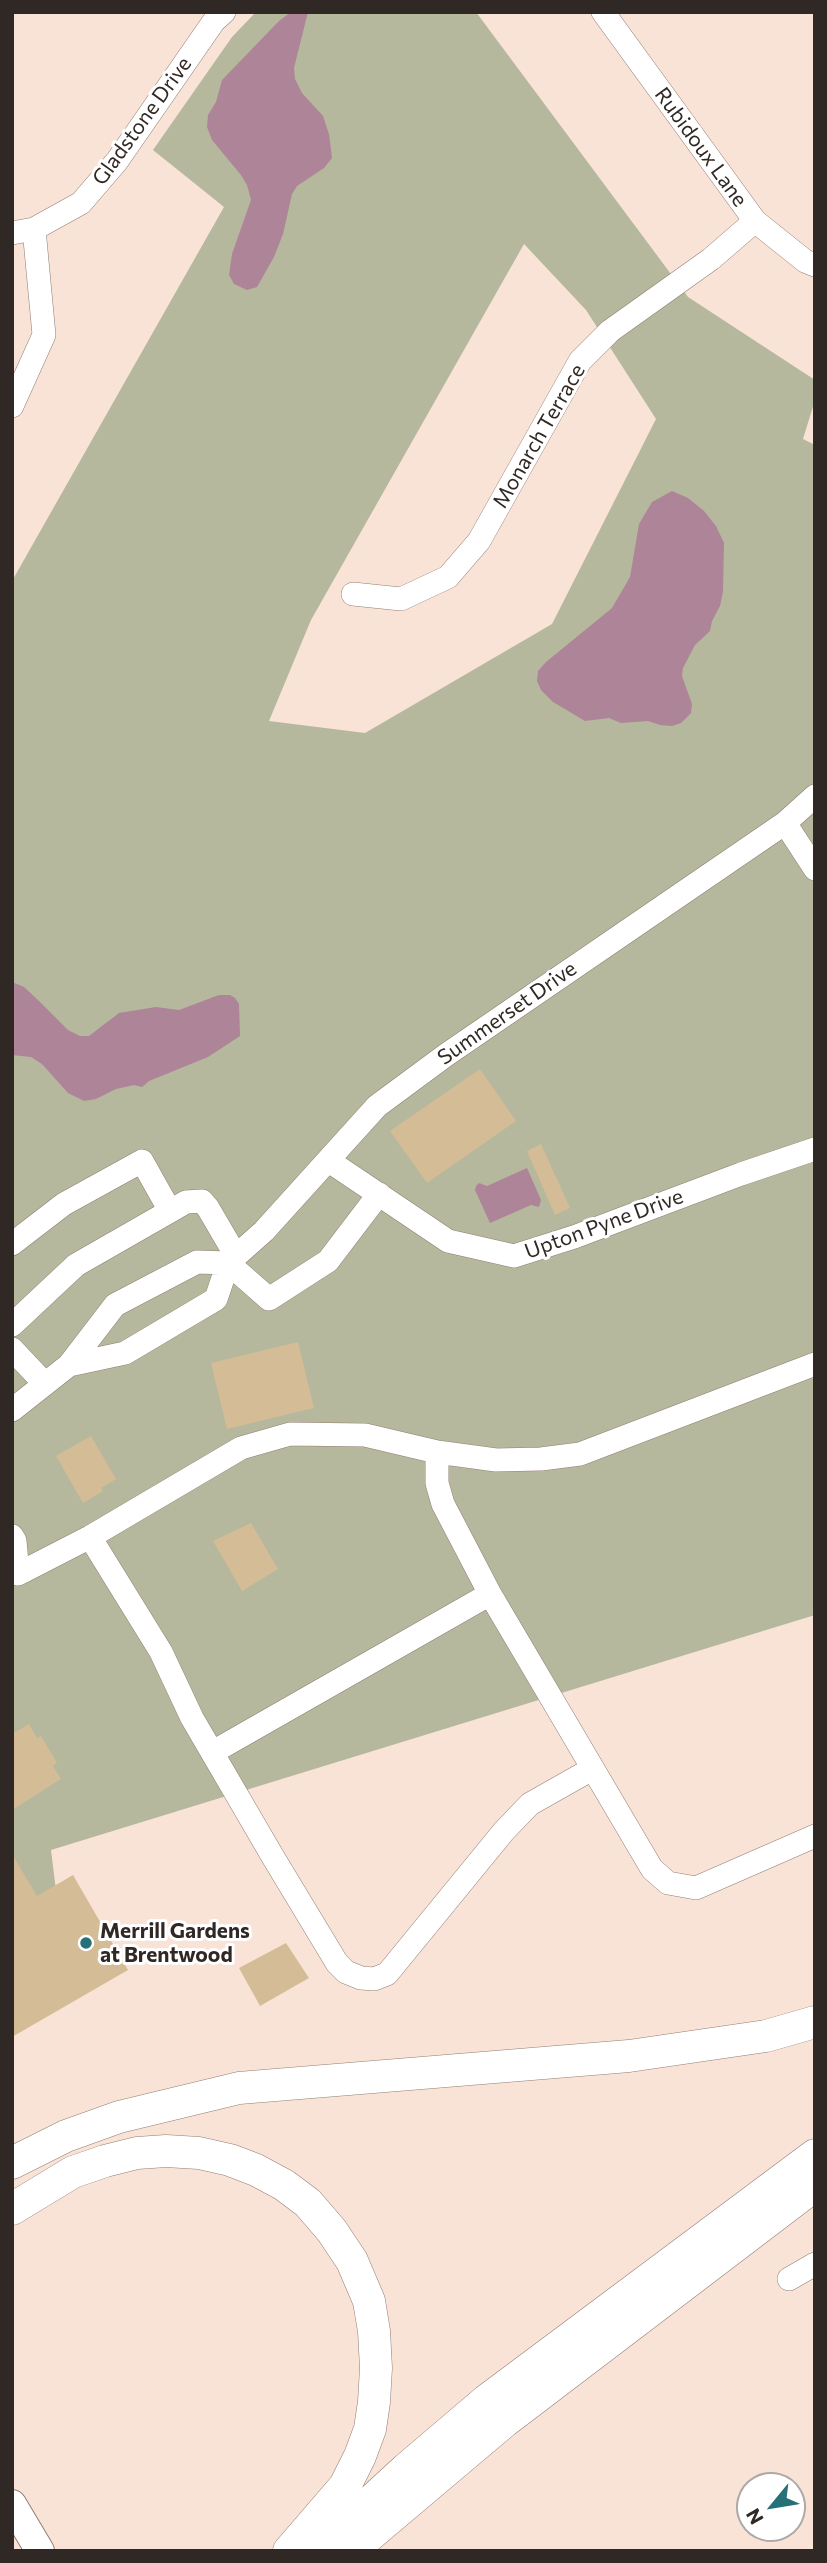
<!DOCTYPE html>
<html>
<head>
<meta charset="utf-8">
<style>
  body { margin:0 }
  #map { position:relative; width:827px; height:2563px; overflow:hidden; background:#f9e3d7; font-family:Commissioner,sans-serif }
  canvas { display:block }
  .frame { position:absolute; inset:0; border:14px solid #302824; pointer-events:none }
  .north { position:absolute; left:736px; top:2472px; width:70px; height:70px; box-sizing:border-box; background:#fff; border:2px solid #aca9a7; border-radius:50%; rotate:240deg; font-size:19px; font-weight:700; line-height:28px; text-align:center; color:#302824 }
  .north::after { content:''; display:block; margin:auto; width:24px; height:32px; background:#267077; clip-path:polygon(50% 0,100% 100%,50% 72%,0 100%) }
</style>
</head>
<body>
<div id="map">
<canvas width="827" height="2563"></canvas>
<div class="frame"></div>
<div class="north">N</div>
</div>
<script>
const ctx = document.querySelector('canvas').getContext('2d');
ctx.lineJoin = 'round';
function paint(path, color) { ctx.fillStyle = color; ctx.fill(path, 'evenodd'); }
const poly = rows => new Path2D(rows.map(r => 'M' + r).join(''));
function trace(path, color, width, dash) { ctx.strokeStyle = color; ctx.lineWidth = width; ctx.lineCap = dash ? 'butt' : 'round'; ctx.setLineDash(dash || []); ctx.stroke(path); }
function write(font, color, halo, rows, align = 'center') {
  ctx.font = font + ' Commissioner,sans-serif'; ctx.lineWidth = 6; ctx.setLineDash([]); ctx.textBaseline = 'middle'; ctx.strokeStyle = halo; ctx.fillStyle = color; for (const [text, x, y, turn = 0] of rows) {
    ctx.save(); ctx.translate(x, y); ctx.rotate((+turn || 0) * Math.PI / 180); ctx.textAlign = isNaN(turn) ? turn : align; if (halo) ctx.strokeText(text, 0, 0); ctx.fillText(text, 0, 0); ctx.restore();
  }
}
paint(poly([
  [256,12,476,12,688,297,815,380,815,400,803,439,815,445,815,1615,51,1850,62,1939,12,1975,12,581,224,207,153,150,232,37],
  [524,244,586,310,656,419,552,624,365,733,269,721,311,620]
]), '#b5b89c');
paint(poly([
  [291,12,308,12,294,68,295,79,302,93,323,116,329,134,332,158,324,168,297,186,292,194,283,234,274,257,257,287,247,290,234,284,229,275,232,254,251,200,247,185,241,175,212,140,207,127,208,115,216,102,222,80,279,21],
  [672,491,688,498,704,511,716,526,724,543,723,592,720,606,712,621,710,631,695,645,683,668,682,676,692,704,691,713,681,723,672,726,660,725,648,721,621,723,609,718,585,721,553,702,541,690,537,681,538,671,546,662,612,608,630,577,639,524,652,502],
  [12,982,24,987,39,1001,68,1030,80,1036,89,1036,119,1013,156,1007,179,1010,219,995,230,995,235,998,239,1004,240,1036,208,1057,149,1081,142,1087,134,1085,116,1089,96,1099,84,1101,68,1093,42,1064,31,1057,12,1055],
  [527,1168,541,1200,539,1207,531,1205,490,1223,475,1190,476,1186,479,1183,487,1186]
]), '#ae8499');
paint(poly([
  [480,1069,516,1121,427,1183,390,1131],
  [541,1144,570,1208,555,1215,527,1151],
  [298,1342,314,1408,227,1429,211,1363],
  [91,1436,116,1479,101,1488,103,1491,83,1503,56,1456],
  [251,1523,278,1569,242,1591,213,1541],
  [29,1724,37,1738,41,1736,57,1763,53,1766,61,1779,12,1810,12,1734],
  [12,1854,37,1896,73,1875,128,1970,12,2037],
  [286,1943,309,1978,260,2006,239,1968]
]), '#d4bd96');
const minor = poly([
  [603,12,755,221,805,261,815,265],
  [12,233,34,229,81,203,117,161,214,21,224,12],
  [12,406,44,335,34,229],
  [353,594,401,599,448,577,479,541,580,361,610,331,711,259,755,221],
  [785,823,815,869],
  [329,1161,448,1241,514,1256,574,1237,741,1174,815,1149],
  [12,1244,64,1204,142,1161,170,1211],
  [228,1263,269,1299,328,1261,379,1194],
  [12,1325,76,1265,186,1202,202,1201,208,1208,236,1256],
  [12,1349,45,1384],
  [69,1365,125,1353,216,1299,228,1263,264,1231,377,1106,446,1055,785,823,815,796],
  [12,1410,69,1365,115,1305,197,1262,228,1263],
  [437,1452,437,1483,443,1504,490,1594,652,1869,668,1883,696,1888,815,1836],
  [12,1536,15,1541,18,1574,12,1570],
  [90,1537,161,1652,192,1718,273,1857,337,1963,346,1972,361,1978,374,1979,387,1974,504,1831,530,1804,592,1769],
  [18,1574,90,1537,241,1448,290,1434,365,1435,437,1452,496,1460,541,1459,580,1454,815,1364],
  [213,1752,490,1594],
  [789,2279,815,2264]
]);
const major = poly([
  [12,2504,40,2551]
]);
const highway = poly([
  [12,2163,66,2136,119,2117,239,2088,629,2056,766,2036,815,2022],
  [12,2209,73,2172,105,2161,137,2153,166,2151,199,2153,230,2160,256,2170,284,2185,308,2203,332,2231,352,2261,369,2301,374,2331,376,2368,374,2402,370,2429,360,2456,345,2486,289,2551],
  [317,2551,406,2469,487,2400,815,2155],
  [351,2551,505,2421,815,2185]
]);
trace(minor, '#927e73', 24);
trace(major, '#927e73', 30);
trace(highway, '#927e73', 33);
trace(minor, '#fff', 23);
trace(major, '#fff', 28);
trace(highway, '#fff', 32);
for (const [x, y, r, color] of [
  [86,1943,7,"#267077"]
]) { const dot = new Path2D(); dot.arc(x, y, r, 0, 2 * Math.PI); ctx.fillStyle = color; ctx.fill(dot); trace(dot, '#fff', 2.5); }
write('21px', '#302824', '#fff', [
  ["Gladstone Drive",142,121,-54],
  ["Rubidoux Lane",701,147,54],
  ["Monarch Terrace",539,436,-60],
  ["Summerset Drive",507,1013,-35],
  ["Upton Pyne Drive",604,1224,-20]
]);
write('bold 21px', '#302824', '#fff', [
  ["Merrill Gardens",100,1931],
  ["at Brentwood",100,1955]
], 'left');
</script>
</body>
</html>
